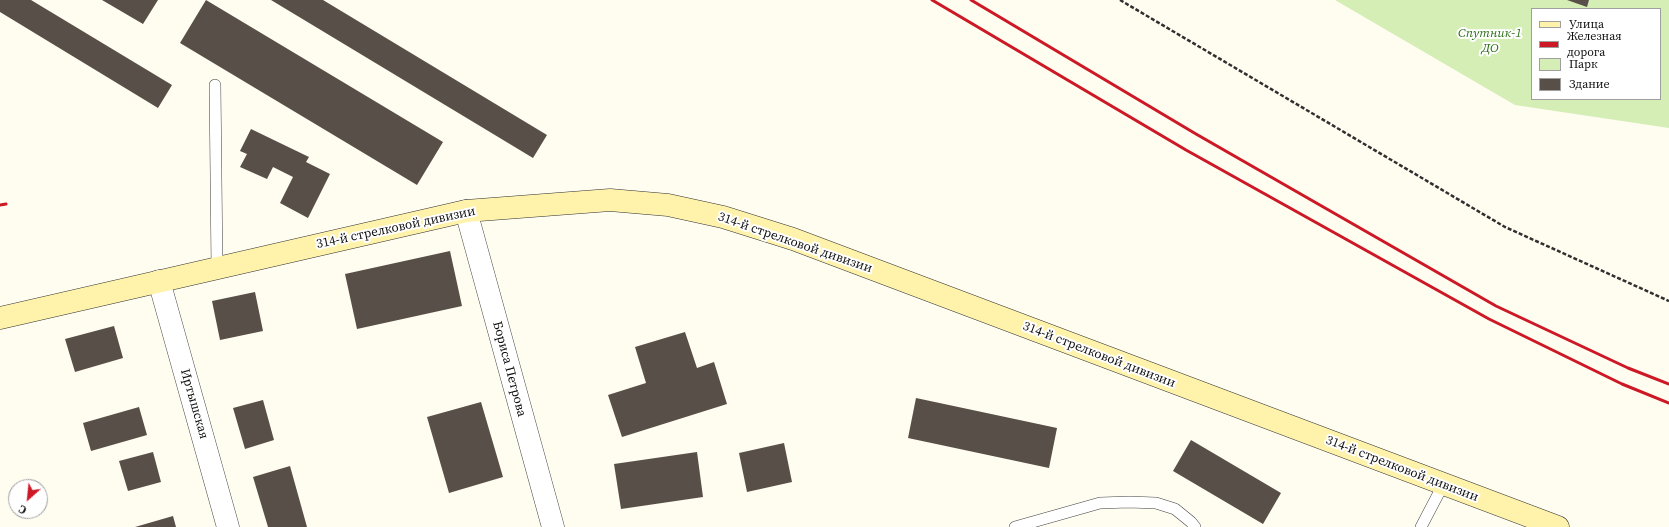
<!DOCTYPE html>
<html>
<head>
<meta charset="utf-8">
<style>
  body { margin:0 }
  #map { position:relative; width:1669px; height:527px; overflow:hidden; background:#fffcf0; font-family:"Source Serif 4",serif }
  canvas { display:block }
  .legend { position:absolute; left:1531px; top:8px; width:130px; height:92px; box-sizing:border-box; background:#fff; border:1px solid #9f9f9f; margin:0; padding:5px 7px; list-style:none; font-size:12px; color:#0e0e0e }
  .legend li { display:flex; align-items:center; gap:8px; height:20px }
  .legend b { width:20px; border:1px solid #9f9f9f }
  .north { position:absolute; left:8px; top:479px; width:40px; height:40px; box-sizing:border-box; background:#fff; border:1px solid #9f9f9f; border-radius:50%; rotate:207deg; font-size:11px; font-weight:700; line-height:16px; text-align:center; color:#0e0e0e }
  .north::after { content:''; display:block; margin:auto; width:14px; height:18px; background:#cd1826; clip-path:polygon(50% 0,100% 100%,50% 72%,0 100%) }
</style>
</head>
<body>
<div id="map">
<canvas width="1669" height="527"></canvas>
<ul class="legend">
<li><b style="height:5px;background:#fff3ab"></b>Улица</li>
<li><b style="height:5px;background:#cd1826"></b>Железная дорога</li>
<li><b style="height:11px;background:#d4eeb5"></b>Парк</li>
<li><b style="height:11px;background:#584f49"></b>Здание</li>
</ul>
<div class="north">С</div>
</div>
<script>
const ctx = document.querySelector('canvas').getContext('2d');
ctx.lineJoin = 'round';
function paint(path, color) { ctx.fillStyle = color; ctx.fill(path, 'evenodd'); }
const poly = rows => new Path2D(rows.map(r => 'M' + r).join(''));
function trace(path, color, width, dash) { ctx.strokeStyle = color; ctx.lineWidth = width; ctx.lineCap = dash ? 'butt' : 'round'; ctx.setLineDash(dash || []); ctx.stroke(path); }
function write(font, color, halo, rows, align = 'center') {
  ctx.font = font + ' "Source Serif 4",serif'; ctx.lineWidth = 4; ctx.setLineDash([]); ctx.textBaseline = 'middle'; ctx.strokeStyle = halo; ctx.fillStyle = color; for (const [text, x, y, turn = 0] of rows) {
    ctx.save(); ctx.translate(x, y); ctx.rotate((+turn || 0) * Math.PI / 180); ctx.textAlign = isNaN(turn) ? turn : align; if (halo) ctx.strokeText(text, 0, 0); ctx.fillText(text, 0, 0); ctx.restore();
  }
}
paint(poly([
  [1335,0,1669,0,1669,128,1515,105],
  [1532,9,1660,9,1660,99,1532,99]
]), '#d4eeb5');
paint(poly([
  [0,0,31,0,172,85,158,108,0,12],
  [102,0,158,0,143,24],
  [206,0,443,142,417,185,180,43],
  [271,0,323,0,547,135,533,158],
  [1567,0,1589,0,1587,7],
  [251,129,309,157,306,162,330,174,308,218,280,203,293,177,273,167,267,179,240,167,247,154,240,151],
  [450,251,462,306,357,329,345,274],
  [255,292,263,331,220,340,212,301],
  [114,326,123,358,75,372,65,339],
  [685,332,697,368,714,362,727,404,622,437,608,395,646,383,635,347],
  [916,398,1057,428,1049,468,908,438],
  [263,400,274,440,245,449,233,408],
  [481,402,503,477,449,493,427,417],
  [139,407,147,435,91,451,83,423],
  [1191,440,1281,493,1263,524,1173,471],
  [784,443,792,482,747,492,739,453],
  [153,452,161,482,128,491,119,461],
  [697,452,703,497,621,509,614,464],
  [290,466,307,527,268,527,253,477],
  [173,516,176,527,135,527]
]), '#584f49');
const lane = poly([
  [215,85,217,268],
  [1015,527,1100,503,1129,502,1156,503,1175,509,1191,522,1195,527],
  [1421,527,1443,485]
]);
const street = poly([
  [466,211,553,527],
  [159,281,228,527]
]);
const secondary = poly([
  [0,318,466,211,610,200,668,205,723,217,793,239,1558,527]
]);
trace(lane, '#414141', 12);
trace(street, '#414141', 23);
trace(secondary, '#303030', 23);
trace(poly([
  [1120,0,1505,227,1669,301]
]), '#303030', 2.5, [4, 2]);
trace(lane, '#fff', 11);
trace(street, '#fff', 22);
trace(secondary, '#fff3ab', 22);
trace(poly([
  [932,0,1186,150,1489,319,1622,384,1669,403],
  [971,0,1196,134,1496,306,1628,368,1669,384],
  [0,205,6,204]
]), '#cd1826', 3);
write('italic 13px', '#2c6d18', '#fff', [
  ["Спутник-1",1490,34],
  ["ДО",1490,49]
]);
write('13px', '#0e0e0e', '#fff', [
  ["314-й стрелковой дивизии",396,228,-12],
  ["314-й стрелковой дивизии",795,243,19],
  ["314-й стрелковой дивизии",1099,355,21],
  ["Бориса Петрова",509,369,75],
  ["Иртышская",194,404,74],
  ["314-й стрелковой дивизии",1402,469,21]
]);
</script>
</body>
</html>
